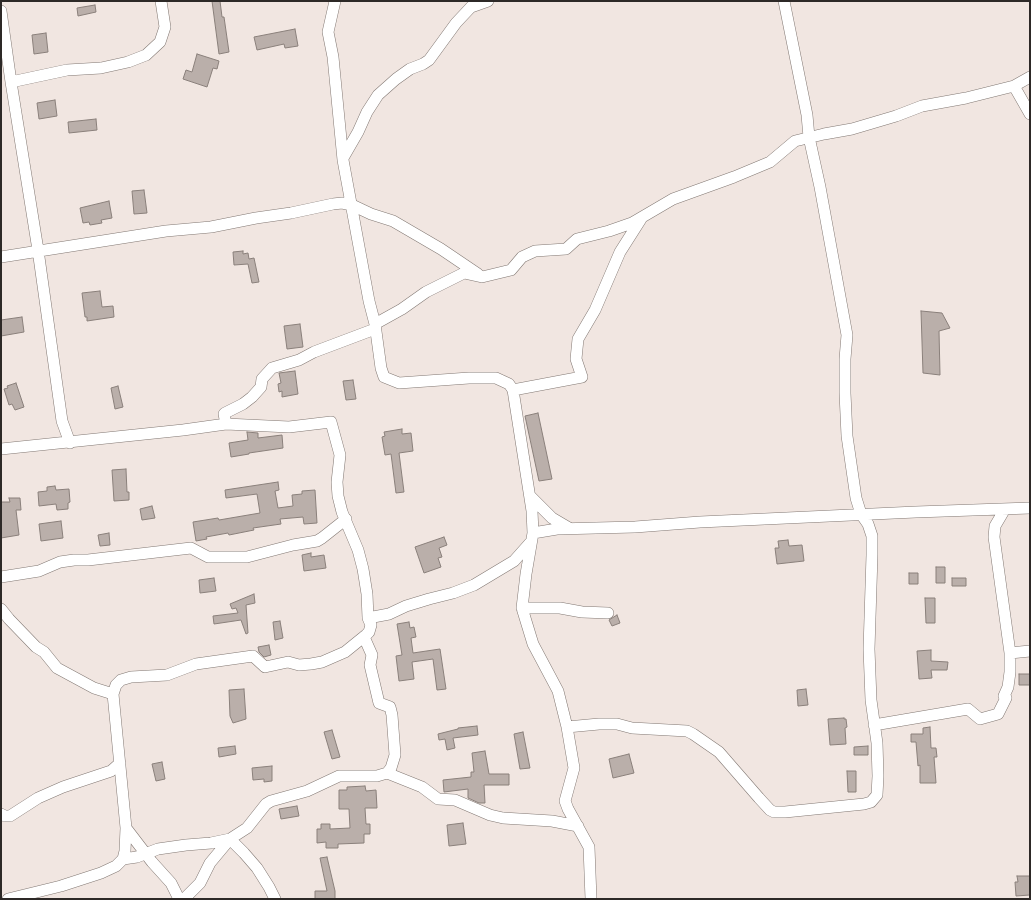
<!DOCTYPE html>
<html>
<head>
<meta charset="utf-8">
<style>
  body { margin:0 }
  #map { position:relative; width:1031px; height:900px; overflow:hidden; background:#f1e6e1; font-family:"Roboto Condensed",sans-serif }
  canvas { display:block }
  .frame { position:absolute; inset:0; border:2px solid #2d2927; pointer-events:none }
</style>
</head>
<body>
<div id="map">
<canvas width="1031" height="900"></canvas>
<div class="frame"></div>
</div>
<script>
const ctx = document.querySelector('canvas').getContext('2d');
ctx.lineJoin = 'round';
function paint(path, color) { ctx.fillStyle = color; ctx.fill(path, 'evenodd'); }
const poly = rows => new Path2D(rows.map(r => 'M' + r).join(''));
function trace(path, color, width, dash) { ctx.strokeStyle = color; ctx.lineWidth = width; ctx.lineCap = dash ? 'butt' : 'round'; ctx.setLineDash(dash || []); ctx.stroke(path); }
const building = poly([
  [212,1,220,1,222,17,224,17,229,52,219,54,212,1],
  [95,5,96,12,78,16,77,8,95,5],
  [295,29,298,46,285,48,284,44,257,50,254,37,295,29],
  [46,33,48,52,34,54,32,35,46,33],
  [197,54,219,61,217,69,213,68,207,87,183,79,186,70,192,72,197,54],
  [55,100,57,116,39,119,37,103,55,100],
  [96,119,97,130,69,133,68,122,96,119],
  [144,190,147,213,134,214,132,191,144,190],
  [109,201,112,218,101,220,102,223,90,225,89,222,83,223,80,208,109,201],
  [243,251,243,254,248,253,249,259,254,258,259,282,252,283,248,264,234,265,233,252,243,251],
  [100,291,102,307,113,306,114,317,87,321,87,317,85,317,82,293,100,291],
  [921,311,942,313,950,328,939,331,940,375,923,373,921,311],
  [22,317,24,332,1,336,1,320,22,317],
  [300,324,303,347,287,349,284,326,300,324],
  [295,371,298,394,282,397,282,391,279,392,278,384,281,383,279,373,295,371],
  [353,380,356,399,346,400,343,381,353,380],
  [16,383,24,407,15,410,12,404,9,405,4,389,8,388,7,386,16,383],
  [118,386,123,407,115,409,111,388,118,386],
  [538,413,552,479,539,481,525,416,538,413],
  [402,429,402,434,411,433,413,451,399,453,404,492,396,493,391,454,385,455,382,437,385,436,384,432,402,429],
  [247,432,258,433,258,438,282,435,283,448,249,453,249,454,231,457,229,443,248,440,247,432],
  [126,469,127,492,129,492,129,500,114,501,112,470,126,469],
  [278,482,279,490,275,491,278,508,293,506,292,495,302,494,302,491,315,490,317,523,304,524,303,517,280,519,281,524,253,528,254,530,229,535,228,533,206,537,207,539,196,541,193,522,218,518,219,520,260,513,257,494,226,498,225,490,278,482],
  [55,486,56,490,69,489,70,502,68,503,68,509,57,510,56,504,39,506,38,492,47,491,47,487,55,486],
  [9,498,20,498,21,510,16,510,19,535,1,538,1,502,10,502,9,498],
  [152,506,155,518,142,520,140,509,152,506],
  [61,521,63,538,41,541,39,524,61,521],
  [109,533,110,545,100,546,98,535,109,533],
  [444,537,447,545,439,548,442,557,438,558,441,567,424,573,415,547,444,537],
  [788,540,789,546,802,545,804,561,777,564,775,548,779,548,778,541,788,540],
  [311,553,311,557,324,555,326,568,304,571,302,555,311,553],
  [936,567,945,567,945,583,936,583,936,567],
  [909,573,918,573,918,584,909,584,909,573],
  [214,578,216,591,200,593,199,580,214,578],
  [952,578,966,578,966,586,952,586,952,578],
  [254,594,255,603,246,605,248,633,246,634,241,620,214,624,213,616,238,613,236,608,232,609,230,604,254,594],
  [925,598,935,598,935,623,926,623,925,598],
  [617,615,620,623,612,626,609,620,617,615],
  [280,621,283,638,275,640,273,622,280,621],
  [409,622,410,628,414,627,416,637,411,638,413,653,440,649,446,689,437,690,433,659,412,662,414,679,399,681,396,656,402,655,397,624,409,622],
  [269,645,271,655,264,657,259,652,258,647,269,645],
  [931,650,931,661,948,662,947,670,931,670,932,678,919,679,917,651,931,650],
  [1019,674,1030,674,1030,685,1019,685,1019,674],
  [244,689,246,719,233,723,230,716,229,690,244,689],
  [806,689,808,705,798,706,797,690,806,689],
  [844,718,844,719,846,719,847,727,845,728,846,744,830,745,828,719,844,718],
  [477,726,478,735,453,738,455,748,447,750,445,739,439,740,438,734,458,729,458,728,477,726],
  [930,727,931,748,936,748,937,757,934,757,936,783,920,783,920,765,918,766,916,742,911,742,911,734,923,734,923,728,930,727],
  [332,730,340,757,332,759,324,732,332,730],
  [523,732,530,768,520,769,514,734,523,732],
  [235,746,236,754,219,757,218,748,235,746],
  [868,746,868,755,854,755,854,747,868,746],
  [485,751,489,774,509,774,509,785,484,785,485,803,479,803,468,798,468,789,444,792,443,780,471,777,471,772,474,772,472,753,485,751],
  [629,754,634,773,613,778,609,759,629,754],
  [162,762,165,779,156,781,152,764,162,762],
  [272,766,272,781,264,782,264,779,253,780,252,768,272,766],
  [847,771,856,771,856,792,848,792,847,771],
  [365,786,366,791,376,790,377,808,365,808,366,824,370,824,370,834,364,834,364,843,338,844,338,848,326,848,326,842,317,843,317,829,321,829,321,824,330,824,330,829,350,828,349,809,339,809,339,790,347,790,347,787,365,786],
  [297,806,299,816,281,819,279,809,297,806],
  [463,823,466,844,449,846,447,825,463,823],
  [327,857,335,891,335,899,315,899,315,891,327,891,320,858,327,857],
  [1017,876,1030,876,1030,895,1016,896,1015,882,1018,882,1017,876]
]);
paint(building, '#baafaa');
trace(building, '#8a807b', 1);
const minor = poly([
  [335,1,328,32,333,57,343,160,369,301,375,324,381,368,384,377,399,383,469,378,496,378,509,384,513,390,532,511,533,533,526,574,522,608,533,644,558,691,567,727,574,768,565,801,568,809,589,847,591,899],
  [1,11,11,82,38,250,62,421,70,443],
  [11,82,67,70,101,68,128,62,146,55,160,42,165,27,161,1],
  [1014,86,1030,114],
  [343,158,358,132,367,112,378,95,396,79,410,69,423,64,429,60,456,23,471,7,488,1],
  [1,257,166,231,211,227,256,218,291,213,333,204,342,203,352,205,371,214,393,221,441,249,478,274],
  [375,324,402,309,426,292,464,273,482,277,511,270,522,257,535,251,566,249,577,239,609,231,632,223,673,199,734,177,770,162,795,141,824,134,852,129,896,116,922,106,966,98,1014,86,1030,77],
  [513,390,582,377,576,359,578,339,595,310,620,252,641,219],
  [226,424,224,414,225,413,243,404,252,397,261,387,262,379,272,368,299,360,314,352,375,329],
  [1,449,183,430,226,424,289,427,331,422,340,455,337,482,338,496,342,512,358,550,363,569,367,594,368,618,371,625,369,632,366,635,345,652,322,662,311,664,299,665,288,662,265,667,253,656,196,664,167,675,131,677,121,680,116,685,113,694,126,828,125,851,123,859,116,866,101,873,61,886,8,899],
  [530,496,552,518,569,528],
  [533,533,557,529,635,527,700,522,916,512,1030,508],
  [1,577,39,571,60,562,74,560,88,560,191,548,208,557,247,557,293,545,317,541,322,538,346,519],
  [522,608,560,608,582,612,608,613],
  [1,609,9,619,36,647,44,652,57,668,94,688,113,694],
  [368,618,389,614,406,606,429,599,453,593,474,585,514,561,530,543],
  [1010,653,1030,651],
  [874,725,968,709,980,719,998,714,1006,698,1004,696,1008,687,1010,672,1010,653,994,537,995,526,1005,509],
  [567,727,599,724,617,724,632,728,687,731,693,734,719,752,759,798,770,810,774,812,785,812,864,804,871,802,877,795,878,776,877,743,871,700,869,649,872,555,872,536,868,524,861,514,856,498,847,436,845,393,845,359,847,335,820,187,809,137,807,115,784,1],
  [387,773,422,787,438,799,455,800,490,815,503,818,552,821,578,826],
  [1,814,5,816,10,816,38,798,63,787,111,771,120,763],
  [126,828,152,862,171,883,179,899],
  [123,859,137,857,158,849,186,845,211,843,230,839,247,828,266,804,271,801,307,791,339,776,377,776,387,773,391,768,395,755,392,715,390,707,379,703,370,665,372,655,364,637],
  [184,899,200,883,210,863,230,839,244,853,257,868,269,887,275,899]
]);
trace(minor, '#827873', 12);
trace(minor, '#fff', 11);
</script>
</body>
</html>
